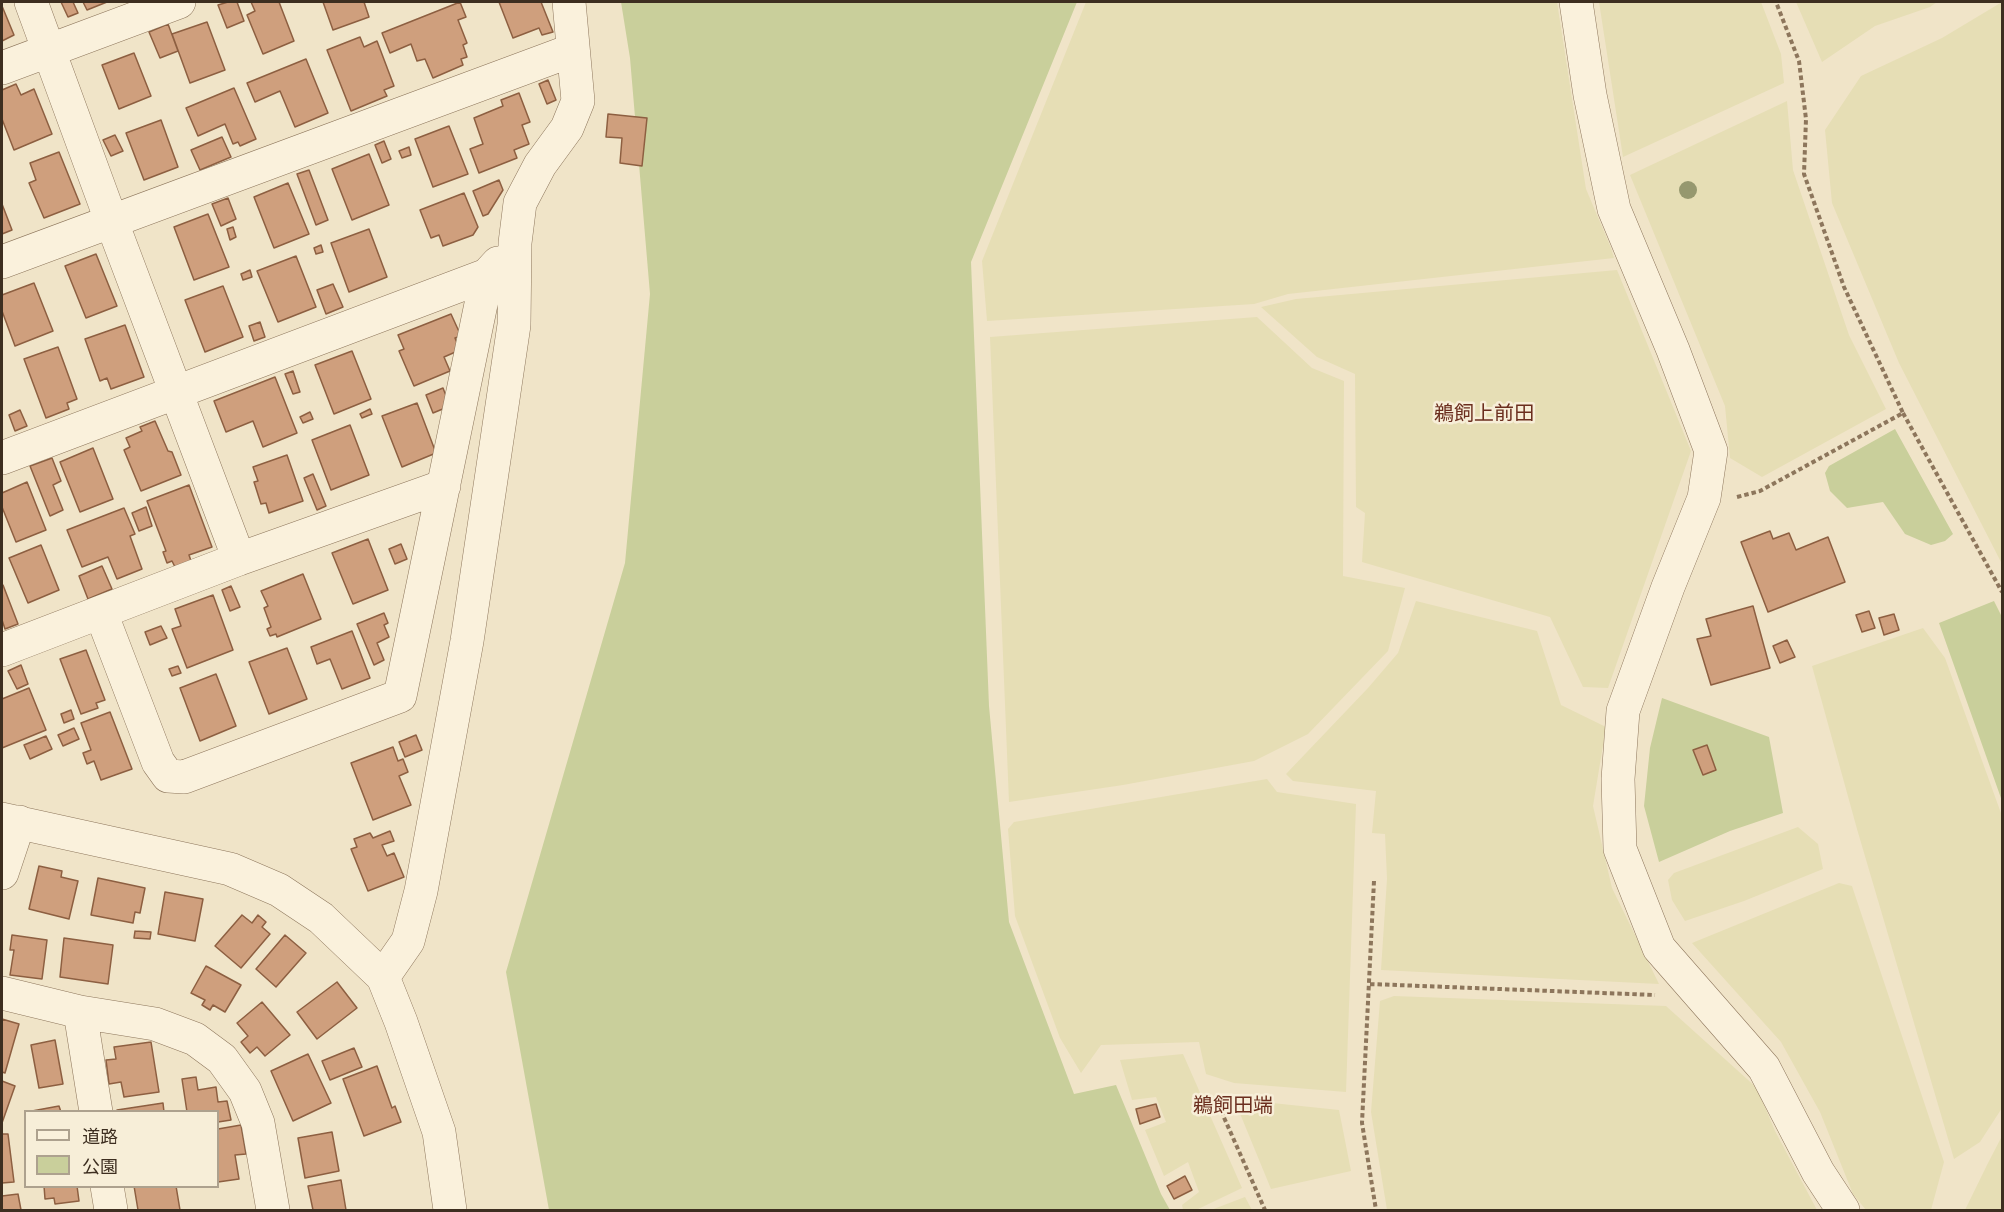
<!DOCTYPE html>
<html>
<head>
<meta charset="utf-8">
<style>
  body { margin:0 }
  #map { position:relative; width:2004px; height:1212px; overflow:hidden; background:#f0e4c8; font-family:"Libre Baskerville","Noto Sans JP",serif }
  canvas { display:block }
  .frame { position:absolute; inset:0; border:3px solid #3d2e20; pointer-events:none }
  .legend { position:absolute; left:24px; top:1110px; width:195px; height:78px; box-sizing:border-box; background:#f7eed8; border:2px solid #ada18e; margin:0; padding:8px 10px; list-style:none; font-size:18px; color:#3d2e20 }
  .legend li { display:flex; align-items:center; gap:12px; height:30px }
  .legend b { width:30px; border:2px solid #ada18e }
</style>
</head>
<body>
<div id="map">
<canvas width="2004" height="1212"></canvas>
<div class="frame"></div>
<ul class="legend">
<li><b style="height:8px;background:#faf1dc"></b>道路</li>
<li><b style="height:16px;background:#c9cf9b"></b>公園</li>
</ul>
</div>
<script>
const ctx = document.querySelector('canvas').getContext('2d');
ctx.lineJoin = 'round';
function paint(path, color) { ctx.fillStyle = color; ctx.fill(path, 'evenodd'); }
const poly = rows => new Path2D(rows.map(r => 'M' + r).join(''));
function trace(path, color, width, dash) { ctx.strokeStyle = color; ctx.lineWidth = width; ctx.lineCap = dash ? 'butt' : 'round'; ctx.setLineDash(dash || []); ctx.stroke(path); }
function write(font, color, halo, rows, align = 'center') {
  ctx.font = font + ' "Libre Baskerville","Noto Sans JP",serif'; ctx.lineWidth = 5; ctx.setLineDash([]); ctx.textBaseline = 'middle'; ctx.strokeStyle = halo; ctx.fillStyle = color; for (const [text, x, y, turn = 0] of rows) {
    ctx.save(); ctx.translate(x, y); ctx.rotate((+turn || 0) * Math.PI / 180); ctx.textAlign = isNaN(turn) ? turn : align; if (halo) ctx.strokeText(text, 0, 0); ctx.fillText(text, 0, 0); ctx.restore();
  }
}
paint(poly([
  [1086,2,1557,2,1586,189,1611,248,1614,258,1288,294,1254,304,987,321,982,261],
  [1599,2,1761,2,1781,54,1784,83,1623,157],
  [1796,2,1937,2,1930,7,1875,26,1822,62],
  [2002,2,2002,564,1899,363,1832,203,1825,130,1861,76,1942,38],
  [1787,101,1793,170,1849,335,1886,409,1762,477,1730,458,1725,406,1630,175],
  [1617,270,1691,451,1608,688,1583,687,1550,617,1362,562,1365,513,1356,507,1355,374,1317,357,1261,307,1296,299],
  [1257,317,1312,368,1344,381,1343,576,1405,588,1388,651,1308,734,1254,761,1123,785,1009,802,990,337],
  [1416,601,1537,631,1561,705,1606,727,1593,806,1612,888,1659,984,1381,970,1387,879,1385,834,1372,833,1376,791,1293,781,1286,774,1368,688,1398,653],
  [1923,628,1945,658,2002,816,2002,1108,1980,1142,1954,1159,1857,829,1812,666],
  [1267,779,1277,792,1356,804,1346,1092,1234,1083,1206,1074,1199,1042,1101,1045,1081,1073,1060,1038,1015,916,1008,829,1014,822],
  [1798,827,1818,844,1823,869,1744,901,1685,921,1672,900,1668,880,1674,873],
  [1839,883,1852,886,1944,1162,1931,1210,1866,1210,1853,1194,1820,1112,1781,1042,1692,943],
  [1394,996,1666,1006,1757,1088,1775,1131,1817,1210,1387,1210,1371,1112,1380,1001],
  [1183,1054,1242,1188,1196,1210,1183,1210,1182,1205,1199,1192,1188,1162,1164,1176,1145,1130,1166,1122,1156,1097,1132,1100,1120,1060],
  [1234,1099,1339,1110,1351,1171,1271,1189],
  [2002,1136,2002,1210,1965,1210,1987,1165],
  [1245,1197,1252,1210,1211,1210]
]), '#e6deb5');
paint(poly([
  [621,2,1077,2,971,262,989,706,1009,922,1074,1094,1116,1085,1161,1194,1170,1210,549,1210,506,972,625,563,650,294,630,58],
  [1895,429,1953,534,1945,541,1931,545,1905,534,1883,502,1847,508,1830,491,1825,473,1829,466],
  [1994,601,2002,617,2002,801,1939,623],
  [1662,698,1769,737,1783,813,1730,831,1659,862,1644,806,1650,748]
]), '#c9cf9b');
const building = poly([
  [61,2,73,2,78,13,68,17,61,2],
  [83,2,107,2,87,10,83,2],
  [228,2,237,2,244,21,227,28,218,5,228,2],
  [251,2,279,2,294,41,263,54,247,15,255,11,251,2],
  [323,2,364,2,369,17,333,30,323,2],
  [460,2,466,17,458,20,467,43,463,45,467,57,461,59,463,65,433,78,425,59,417,61,411,44,390,53,382,33,460,2],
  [499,2,541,2,553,32,542,35,539,28,513,38,499,2],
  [2,6,14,35,2,41,2,6],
  [207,22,225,70,190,83,172,34,207,22],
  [168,24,178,51,160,58,149,32,168,24],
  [360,37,364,47,377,41,394,86,384,90,387,96,351,111,327,50,360,37],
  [134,53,151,96,119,109,102,65,134,53],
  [306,59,328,113,295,127,280,91,255,102,247,83,306,59],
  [548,80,556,100,547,104,539,84,548,80],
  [16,84,21,95,34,89,52,134,14,150,2,119,2,90,16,84],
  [234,88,256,139,240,146,238,142,233,144,225,124,198,136,186,108,234,88],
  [519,93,530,122,522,125,529,144,514,150,517,158,479,173,470,149,483,144,474,118,503,106,501,100,519,93],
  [608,114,647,118,642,166,620,163,622,138,606,137,608,114],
  [161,120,178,167,144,180,126,133,161,120],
  [449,126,468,174,433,187,415,139,449,126],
  [115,135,123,151,111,156,103,140,115,135],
  [222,137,231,157,200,170,191,150,222,137],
  [384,141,391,159,382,163,375,145,384,141],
  [409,147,411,155,402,158,399,151,409,147],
  [59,152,80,204,44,218,29,183,36,180,30,163,59,152],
  [369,154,389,205,352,220,332,169,369,154],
  [309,170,328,220,316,225,297,174,309,170],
  [499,180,503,190,488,214,483,216,473,191,499,180],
  [288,183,309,234,274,248,254,197,288,183],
  [464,193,478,227,473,235,443,246,439,235,431,238,420,210,464,193],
  [228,198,236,219,221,226,212,204,228,198],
  [2,204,12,230,2,234,2,204],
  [208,214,229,267,194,280,174,227,208,214],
  [233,227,236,237,230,240,227,229,233,227],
  [369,229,387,277,349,292,331,243,369,229],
  [321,245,323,252,316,254,314,248,321,245],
  [96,254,117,306,86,318,65,266,96,254],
  [296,256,316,307,278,322,257,271,296,256],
  [250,270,252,277,243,280,241,274,250,270],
  [34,283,53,331,15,346,2,311,2,295,34,283],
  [333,284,343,307,326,314,317,290,333,284],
  [223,286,243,337,205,352,185,300,223,286],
  [451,314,461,336,455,338,460,350,444,357,450,371,414,386,399,351,404,349,398,335,451,314],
  [260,322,265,337,254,341,249,326,260,322],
  [125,325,144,377,111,389,107,378,100,381,85,339,125,325],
  [58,347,77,399,67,403,69,409,46,418,24,359,58,347],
  [352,351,371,399,334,414,315,365,352,351],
  [293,371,300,392,293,394,285,374,293,371],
  [275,377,297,433,263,447,253,421,226,432,214,401,275,377],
  [443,388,450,406,433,413,426,395,443,388],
  [417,403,436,453,402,467,382,416,417,403],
  [370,409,372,414,362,418,360,414,370,409],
  [20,410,27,426,15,431,9,415,20,410],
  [310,412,313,419,303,423,300,417,310,412],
  [155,421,168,451,172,452,181,475,141,491,124,450,130,447,126,438,142,431,140,427,155,421],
  [350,425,369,475,331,490,312,440,350,425],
  [93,448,113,499,80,512,60,462,93,448],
  [287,455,303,501,269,513,266,503,261,504,254,482,258,481,253,467,287,455],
  [52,458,61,481,53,485,63,510,50,516,30,466,52,458],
  [313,474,326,506,317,510,304,478,313,474],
  [27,482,46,530,16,542,2,507,2,493,27,482],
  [189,485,212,547,189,555,191,561,175,567,172,561,167,563,163,552,166,551,147,501,189,485],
  [146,507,152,526,139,531,132,513,146,507],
  [124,508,135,534,130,536,142,569,117,579,108,557,82,567,67,530,124,508],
  [1770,531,1773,539,1789,533,1796,550,1828,537,1845,582,1768,612,1741,542,1770,531],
  [368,539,388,590,353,604,332,553,368,539],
  [401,544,407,559,395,564,389,549,401,544],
  [41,545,59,590,28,603,9,558,41,545],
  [102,566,112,589,88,599,79,576,102,566],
  [303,574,321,619,277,637,276,634,270,636,267,629,271,627,264,608,268,606,261,591,303,574],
  [2,585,3,585,18,624,5,629,2,620,2,585],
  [231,586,240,607,230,611,222,590,231,586],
  [213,595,233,650,187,668,172,629,181,626,175,609,213,595],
  [1753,606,1770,668,1711,685,1697,639,1711,636,1706,619,1753,606],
  [1869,611,1875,628,1862,632,1856,615,1869,611],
  [384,613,388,623,384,625,389,637,377,643,384,660,374,665,357,624,384,613],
  [1894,614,1899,630,1884,635,1879,618,1894,614],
  [161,626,167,638,150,645,145,632,161,626],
  [352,631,370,678,342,689,330,659,317,664,311,647,352,631],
  [1787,640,1795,657,1780,663,1773,646,1787,640],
  [287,648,307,699,269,714,249,662,287,648],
  [86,650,105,700,96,703,98,708,81,714,60,659,86,650],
  [21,665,28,684,17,689,8,671,21,665],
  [178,666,181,673,172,676,169,669,178,666],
  [216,674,236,726,200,741,180,688,216,674],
  [29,688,46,730,2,748,2,699,29,688],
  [71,710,74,719,64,723,61,714,71,710],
  [110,712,132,769,101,780,94,761,87,764,83,753,91,750,81,723,110,712],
  [74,728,79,739,63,746,58,735,74,728],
  [416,735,422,750,405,757,399,742,416,735],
  [46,736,52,749,30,759,24,745,46,736],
  [1707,745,1716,770,1703,775,1693,750,1707,745],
  [393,747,398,761,403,759,408,772,399,776,411,805,373,820,351,763,393,747],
  [390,831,394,841,382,845,387,856,394,853,404,877,368,891,351,849,357,847,354,839,370,833,373,838,390,831],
  [39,866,62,871,61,877,78,881,69,919,29,909,39,866],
  [98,878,145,888,140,913,135,912,133,923,91,915,98,878],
  [165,892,203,899,195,941,158,934,165,892],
  [242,915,252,923,258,915,266,922,262,927,270,934,241,968,215,946,242,915],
  [135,931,151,932,150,939,134,938,135,931],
  [12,935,47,940,42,979,10,975,14,950,10,950,12,935],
  [285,935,306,953,276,987,256,969,285,935],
  [64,938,113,945,108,984,60,977,64,938],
  [206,966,241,985,225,1012,213,1005,210,1010,202,1005,205,1000,191,993,206,966],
  [337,982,357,1008,317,1039,297,1012,337,982],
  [262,1002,290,1035,265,1056,257,1047,250,1053,241,1042,248,1036,237,1023,262,1002],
  [2,1019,19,1024,5,1073,2,1072,2,1019],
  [55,1040,63,1084,39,1088,31,1045,55,1040],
  [151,1042,159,1092,124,1097,121,1082,109,1084,106,1060,116,1059,114,1047,151,1042],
  [354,1048,362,1067,330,1080,322,1061,354,1048],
  [308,1054,331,1103,293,1121,271,1071,308,1054],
  [377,1066,392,1108,395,1106,401,1122,364,1136,343,1079,377,1066],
  [196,1077,198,1090,216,1087,218,1102,227,1101,231,1120,218,1122,218,1112,187,1112,182,1079,196,1077],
  [2,1081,15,1086,2,1123,2,1081],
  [163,1103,164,1112,117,1112,117,1110,163,1103],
  [1156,1104,1160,1117,1140,1124,1136,1109,1156,1104],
  [59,1106,61,1112,32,1112,32,1111,59,1106],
  [241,1125,246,1154,235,1155,239,1179,218,1182,218,1129,241,1125],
  [332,1132,339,1171,305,1178,298,1138,332,1132],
  [2,1134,8,1134,14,1182,2,1183,2,1134],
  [1185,1176,1192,1190,1174,1199,1167,1186,1185,1176],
  [341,1180,346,1210,313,1210,308,1186,341,1180],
  [44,1186,77,1186,79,1201,55,1204,54,1198,45,1199,44,1186],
  [134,1186,176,1186,180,1210,138,1210,134,1186],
  [18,1194,21,1210,2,1210,2,1196,18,1194]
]);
paint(building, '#cf9f7d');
trace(building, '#8d5f41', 1.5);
const minor = poly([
  [31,2,111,220,239,559],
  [1576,2,1590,95,1614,209,1673,350,1711,451,1704,498,1668,587,1623,711,1618,779,1620,849,1659,948,1764,1068,1818,1172,1843,1210],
  [2,68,179,2],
  [2,262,573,50],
  [2,458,487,275,498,263],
  [101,613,158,762,168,776,184,777,400,696,487,275],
  [2,650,239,559,444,486],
  [2,819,230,869,279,890,321,918,383,977,401,1022,439,1132,450,1210],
  [2,873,19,822],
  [383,977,408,941,421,891,467,641,514,325,515,243,520,203,540,165,567,128,578,101,569,2],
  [2,993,80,1012,155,1024,195,1039,222,1059,245,1091,258,1123,273,1210],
  [80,1012,96,1112],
  [107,1186,111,1210]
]);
trace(minor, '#8d765c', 34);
trace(poly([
  [1903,413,2002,592],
  [1737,497,1760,491,1903,413,1844,287,1804,174,1806,119,1799,61,1776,2],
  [1374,881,1362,1123,1376,1210],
  [1370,984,1655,995],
  [1218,1104,1265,1210]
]), '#8d765c', 4, [4.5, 3]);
trace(minor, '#faf1dc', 33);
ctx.fillStyle = '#96986f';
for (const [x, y] of [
  [1688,190]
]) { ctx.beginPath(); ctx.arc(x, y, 9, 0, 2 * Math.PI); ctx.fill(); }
write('20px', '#6b2e1e', '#f7eed8', [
  ["鵜飼上前田",1484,414],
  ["鵜飼田端",1233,1106]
]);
</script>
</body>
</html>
